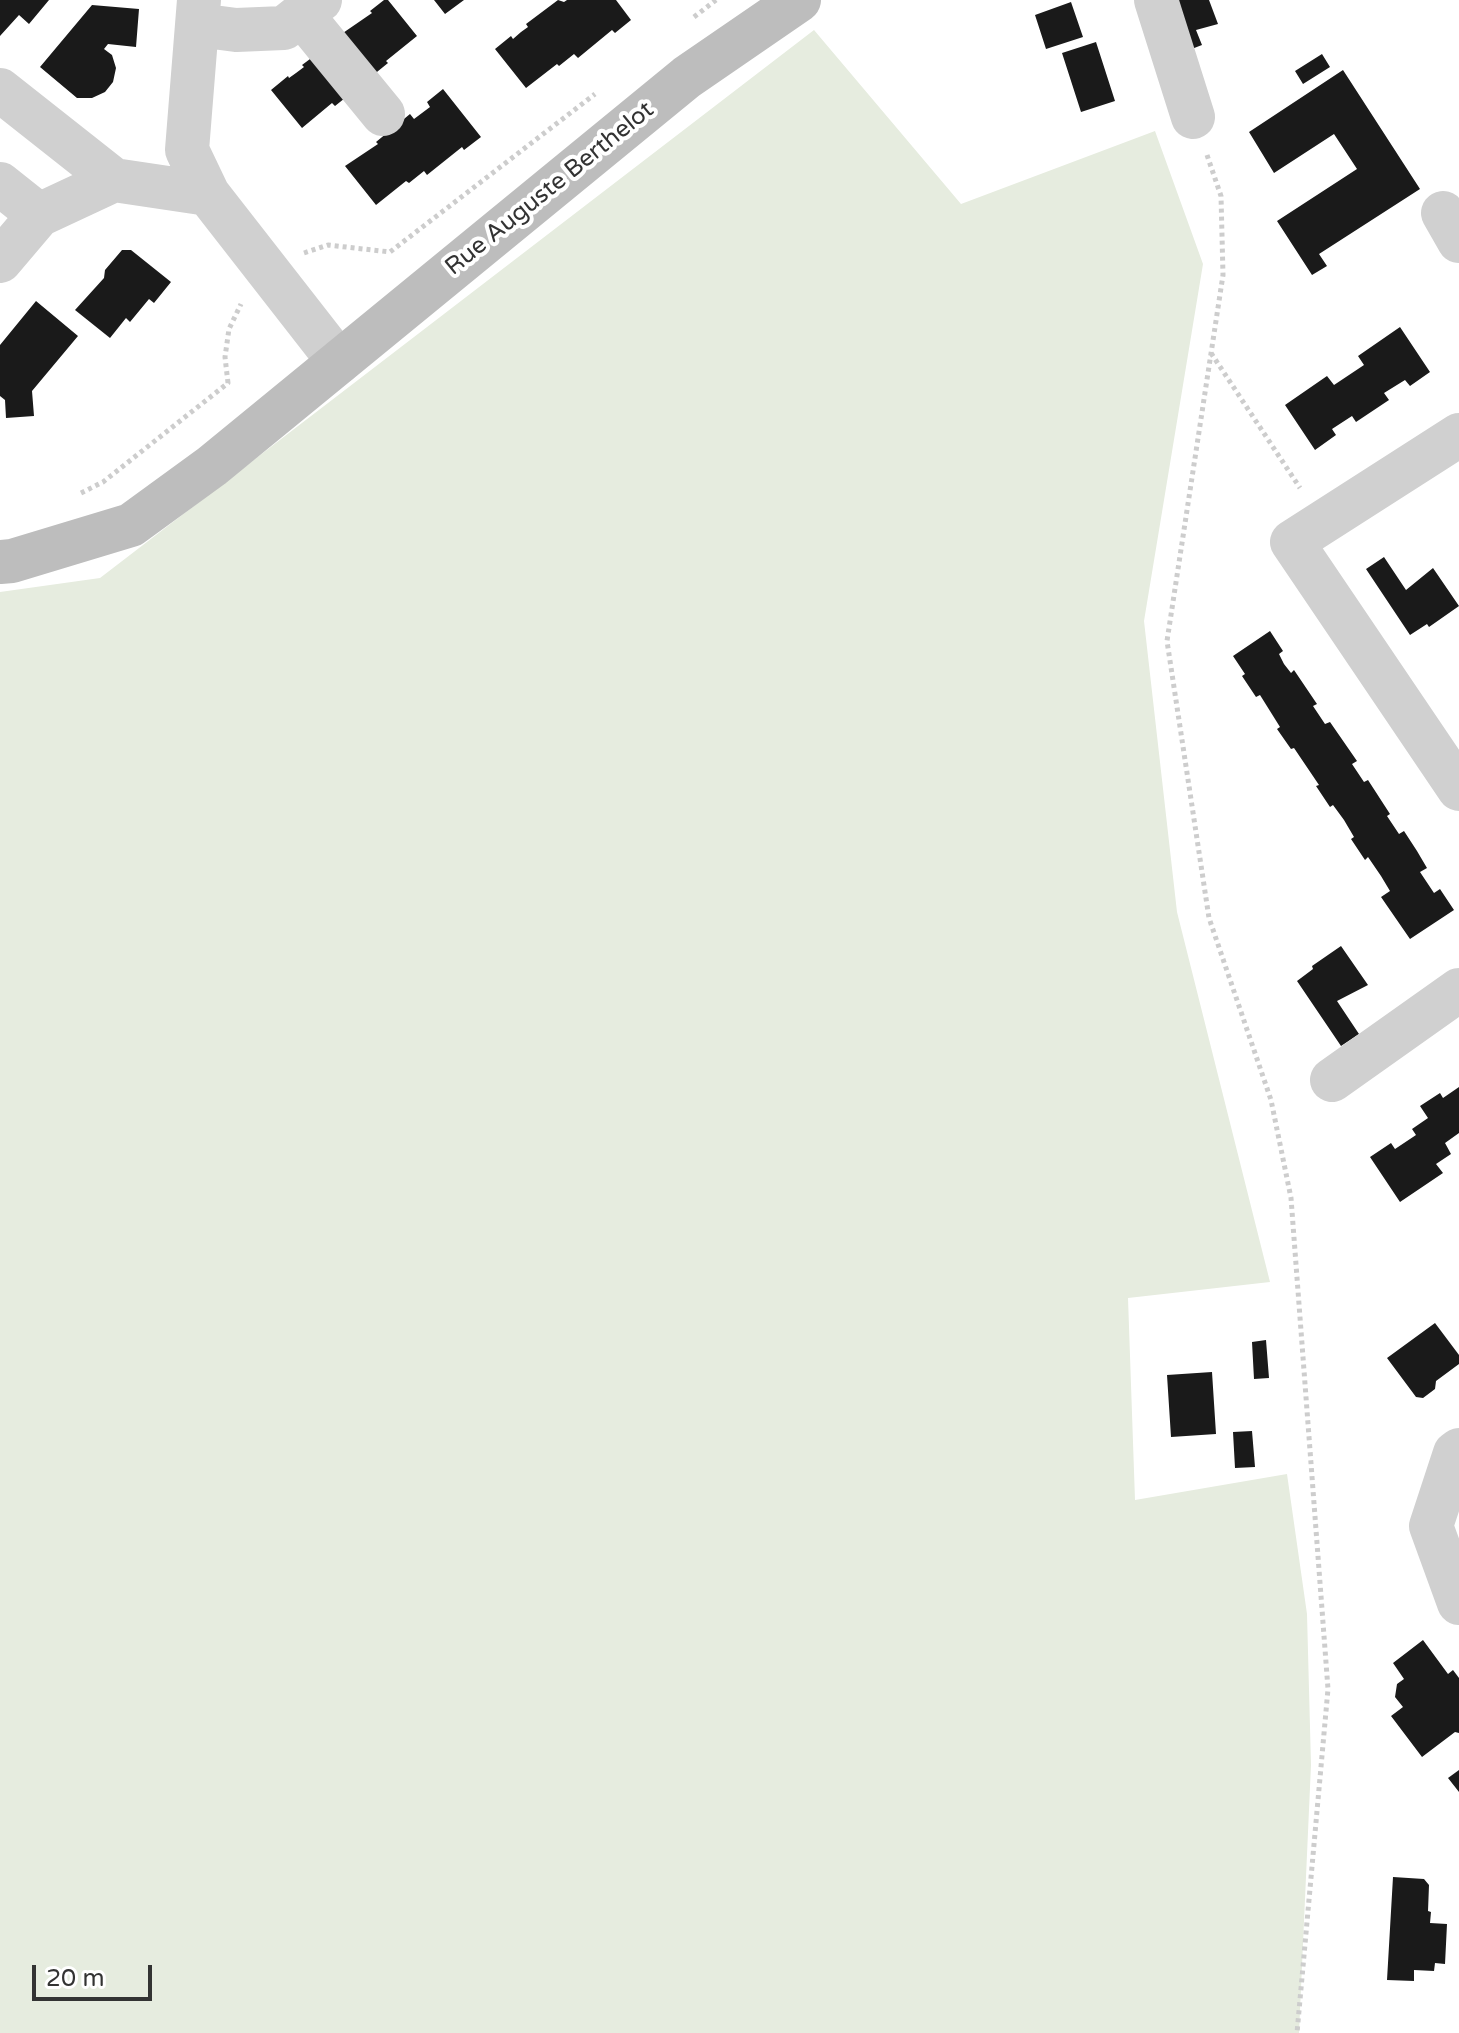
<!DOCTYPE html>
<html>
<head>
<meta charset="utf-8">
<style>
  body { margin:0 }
  #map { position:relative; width:1459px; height:2033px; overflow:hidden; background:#fff; font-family:"Varela Round",sans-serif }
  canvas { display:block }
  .scale { position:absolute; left:32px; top:1965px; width:120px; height:36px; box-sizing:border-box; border:4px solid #333; border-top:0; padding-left:10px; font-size:24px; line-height:28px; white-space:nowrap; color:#333; -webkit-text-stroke:6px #fff; paint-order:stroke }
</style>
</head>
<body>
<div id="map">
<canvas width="1459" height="2033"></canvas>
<div class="scale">20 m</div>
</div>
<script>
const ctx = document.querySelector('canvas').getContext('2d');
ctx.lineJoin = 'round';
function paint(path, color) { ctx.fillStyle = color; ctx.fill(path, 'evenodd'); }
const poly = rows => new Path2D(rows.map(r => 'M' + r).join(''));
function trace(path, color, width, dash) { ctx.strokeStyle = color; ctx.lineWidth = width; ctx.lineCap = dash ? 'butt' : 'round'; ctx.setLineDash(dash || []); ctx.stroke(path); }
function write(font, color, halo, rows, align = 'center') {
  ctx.font = font + ' "Varela Round",sans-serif'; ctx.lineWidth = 8; ctx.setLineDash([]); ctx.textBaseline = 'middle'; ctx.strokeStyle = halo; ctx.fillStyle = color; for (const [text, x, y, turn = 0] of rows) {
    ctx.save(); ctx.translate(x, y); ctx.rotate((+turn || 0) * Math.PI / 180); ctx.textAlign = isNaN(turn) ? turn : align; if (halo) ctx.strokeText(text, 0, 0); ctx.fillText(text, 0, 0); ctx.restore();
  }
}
paint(poly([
  [814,30,961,204,1155,131,1203,264,1144,621,1177,912,1270,1282,1128,1298,1135,1500,1287,1474,1307,1614,1311,1765,1299,2033,0,2033,0,592,100,578]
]), '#e6ecdf');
paint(poly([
  [0,0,49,0,29,24,19,15,0,36],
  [384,0,388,0,417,36,386,61,388,63,372,76,340,35,372,13,370,11],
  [434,0,464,0,445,14],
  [558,0,564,2,567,0,616,0,631,20,615,33,612,30,578,58,574,54,559,66,557,64,526,88,495,49,511,36,513,39,521,32,528,27,526,24],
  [1171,0,1209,0,1218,24,1196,30,1202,45,1189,50],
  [1071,2,1083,37,1046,49,1035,15],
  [92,5,139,9,136,47,108,44,104,49,112,55,116,68,113,82,105,92,92,98,77,98,40,67],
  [1096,42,1115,101,1081,112,1062,53],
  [318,53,350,94,335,106,332,103,302,128,271,90,288,76,289,78,296,73,304,67,302,65],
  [1322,54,1330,67,1303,84,1295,71],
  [1343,70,1420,189,1319,254,1327,266,1312,275,1277,221,1357,169,1334,134,1274,173,1249,132],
  [443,89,481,137,464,150,462,147,427,175,424,171,409,183,406,181,376,205,345,166,378,144,376,142,410,114,414,119,430,107,427,102],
  [122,250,131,250,171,282,154,303,149,299,130,322,126,318,110,338,75,310,104,278,105,270],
  [36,301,78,336,32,391,34,416,6,418,5,400,0,396,0,345],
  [1400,327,1430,372,1410,386,1405,380,1384,393,1389,400,1356,422,1352,416,1332,429,1336,435,1315,450,1285,405,1327,376,1334,385,1364,365,1358,356],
  [1384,557,1406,590,1433,568,1459,606,1429,627,1427,624,1410,635,1366,569],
  [1270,631,1283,651,1279,654,1284,664,1291,673,1294,670,1317,704,1313,706,1325,724,1330,722,1357,761,1352,764,1364,782,1368,780,1390,814,1387,816,1399,834,1404,831,1417,851,1427,868,1420,872,1434,893,1440,889,1454,910,1410,939,1381,897,1390,891,1381,876,1368,857,1365,860,1351,839,1354,837,1344,820,1333,805,1330,807,1316,786,1319,785,1294,748,1291,749,1277,729,1280,727,1260,695,1256,697,1242,676,1245,674,1233,656],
  [1341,946,1368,985,1337,1001,1359,1034,1341,1046,1297,981,1313,969,1312,966],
  [1459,1087,1459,1133,1445,1143,1451,1154,1436,1164,1443,1173,1400,1202,1370,1157,1391,1143,1395,1149,1416,1135,1412,1129,1428,1118,1420,1106,1440,1093,1443,1098],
  [1435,1323,1459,1355,1459,1364,1436,1381,1435,1389,1423,1398,1416,1397,1387,1358],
  [1266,1340,1269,1378,1254,1379,1252,1342],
  [1212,1372,1216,1434,1171,1437,1167,1375],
  [1252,1431,1255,1467,1235,1468,1233,1432],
  [1423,1640,1448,1674,1453,1670,1459,1678,1459,1733,1455,1732,1422,1757,1391,1716,1403,1707,1395,1697,1397,1684,1404,1679,1393,1663],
  [1459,1770,1459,1792,1448,1778],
  [1393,1877,1424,1879,1429,1885,1428,1911,1431,1912,1430,1923,1447,1924,1445,1964,1435,1963,1434,1971,1414,1970,1414,1981,1387,1980]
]), '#1a1a1a');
trace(poly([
  [694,17,716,0],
  [1207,155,1221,196,1223,275,1167,641,1209,918,1271,1100,1291,1198,1328,1689,1297,2033],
  [304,253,328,245,390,252,595,94],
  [1211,353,1300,488],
  [81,493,103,482,228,383,225,357,229,329,241,304]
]), '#cdcdcd', 5, [4, 4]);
trace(poly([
  [199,0,187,150,208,194,339,362],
  [1156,0,1193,117],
  [302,15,383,114],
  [198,25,236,30,284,28,320,0],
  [0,90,114,180],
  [0,184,39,215],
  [1443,213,1459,241],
  [0,261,39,215,114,180,208,194],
  [1459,435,1292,542,1459,789],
  [1332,1080,1459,990],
  [1459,1450,1455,1453,1431,1526,1459,1603]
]), '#d0d0d0', 44);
trace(poly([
  [0,562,12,561,131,525,212,466,687,77,799,0]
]), '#bdbdbd', 44);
write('24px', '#333', '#fff', [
  ["Rue Auguste Berthelot",550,189,-39]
]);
</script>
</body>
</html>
